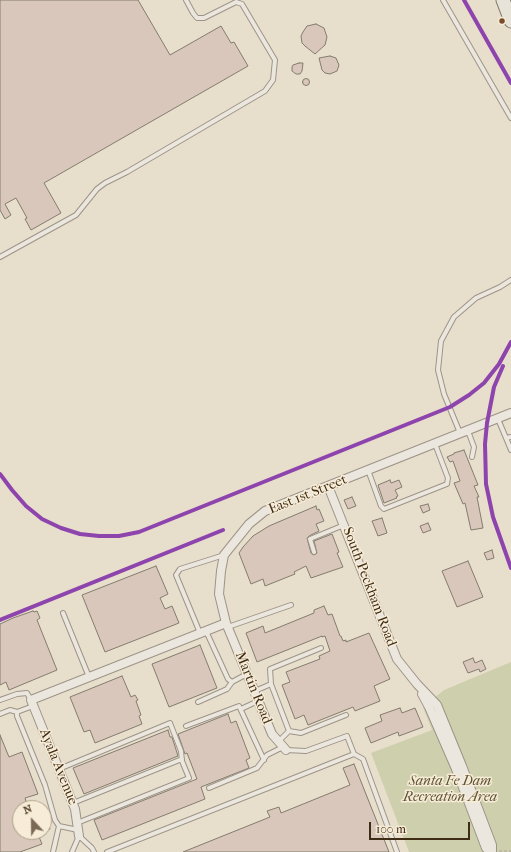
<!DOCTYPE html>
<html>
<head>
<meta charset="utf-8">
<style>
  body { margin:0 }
  #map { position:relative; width:511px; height:852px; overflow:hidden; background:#e8decc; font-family:"IM FELL French Canon",serif }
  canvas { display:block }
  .north { position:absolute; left:12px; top:800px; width:40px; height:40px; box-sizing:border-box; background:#f7ecd7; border:1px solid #ad9f89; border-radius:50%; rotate:338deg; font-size:11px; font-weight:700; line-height:16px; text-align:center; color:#3f2c15 }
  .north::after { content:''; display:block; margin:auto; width:14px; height:18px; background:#7a6a55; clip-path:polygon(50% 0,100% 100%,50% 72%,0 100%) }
  .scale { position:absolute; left:369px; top:822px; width:101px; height:18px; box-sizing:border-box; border:2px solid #3f2c15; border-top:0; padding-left:5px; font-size:12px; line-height:14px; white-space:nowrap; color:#3f2c15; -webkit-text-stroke:3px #f7ecd7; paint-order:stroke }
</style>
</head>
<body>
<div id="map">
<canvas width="511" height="852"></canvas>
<div class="north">N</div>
<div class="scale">100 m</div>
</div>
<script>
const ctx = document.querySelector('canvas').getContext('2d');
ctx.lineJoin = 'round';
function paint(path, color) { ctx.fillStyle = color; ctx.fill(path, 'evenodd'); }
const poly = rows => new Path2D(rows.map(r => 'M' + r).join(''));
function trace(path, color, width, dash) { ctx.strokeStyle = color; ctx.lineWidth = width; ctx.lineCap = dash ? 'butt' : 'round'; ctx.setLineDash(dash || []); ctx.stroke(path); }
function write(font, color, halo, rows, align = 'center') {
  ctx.font = font + ' "IM FELL French Canon",serif'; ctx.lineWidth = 3; ctx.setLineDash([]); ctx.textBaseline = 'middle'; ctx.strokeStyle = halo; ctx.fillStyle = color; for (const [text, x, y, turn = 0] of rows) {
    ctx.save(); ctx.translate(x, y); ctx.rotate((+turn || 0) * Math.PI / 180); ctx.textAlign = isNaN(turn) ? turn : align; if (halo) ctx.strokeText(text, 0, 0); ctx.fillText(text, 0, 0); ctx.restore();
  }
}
paint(poly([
  [511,662,511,852,409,852,371,753,432,730,423,707,444,690]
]), '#ced0ad');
const building = poly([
  [0,0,138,0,170,55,221,26,231,43,234,42,248,66,44,183,61,213,31,230,25,219,27,218,16,198,5,204,11,215,5,219,0,210,0,0],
  [316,24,324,28,327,37,325,45,315,54,305,46,302,43,301,36,303,32,307,26,316,24],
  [330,56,336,58,339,65,337,71,330,74,325,73,322,70,319,58,330,56],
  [299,63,303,63,302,71,300,74,296,74,292,71,292,67,293,65,299,63],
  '302.5 82a3.5 3.5 0 1 1 7 0a3.5 3.5 0 1 1-7 0Z',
  [464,450,478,485,474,486,479,497,477,497,483,528,471,530,465,503,463,504,454,483,460,481,453,461,450,462,447,457,454,454,454,453,464,450],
  [390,480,391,483,399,480,402,487,395,490,398,496,396,497,397,498,384,503,378,485,390,480],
  [352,497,356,506,348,509,344,500,352,497],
  [428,504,430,510,423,513,420,506,428,504],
  [316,506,317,510,319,509,324,521,316,524,319,531,309,536,307,538,311,553,314,555,317,553,314,541,332,534,339,552,337,553,343,567,311,578,306,566,294,572,295,574,265,586,263,579,251,584,239,553,243,547,253,536,269,526,316,506],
  [382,518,387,533,378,536,372,521,382,518],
  [428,523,431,530,423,533,420,526,428,523],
  [492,550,494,558,487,560,484,553,492,550],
  [468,561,483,597,457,607,442,571,468,561],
  [156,566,168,594,160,598,165,609,172,606,179,623,105,652,82,595,156,566],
  [324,606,328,615,332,614,340,636,341,636,343,641,346,640,346,642,369,633,390,679,374,686,380,701,355,711,353,707,308,725,304,715,295,719,282,685,290,682,286,672,320,659,319,656,330,651,325,636,322,637,322,636,257,662,246,633,263,626,265,633,314,613,314,610,324,606],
  [33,611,34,612,37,611,40,618,37,620,57,670,9,690,6,682,0,685,0,624,13,618,33,611],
  [200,645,217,688,169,707,152,664,200,645],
  [473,658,475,663,482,660,486,669,480,672,479,669,468,673,463,662,473,658],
  [122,676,131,697,135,695,138,700,136,701,141,715,139,716,142,724,95,743,90,730,84,732,70,697,122,676],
  [400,708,402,713,415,708,423,727,399,736,398,732,371,743,365,728,382,721,380,715,400,708],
  [228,714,231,723,236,721,250,758,246,760,249,768,201,787,205,799,102,840,94,820,197,779,187,753,185,754,178,734,228,714],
  [168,730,170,737,172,737,178,756,84,794,73,768,168,730],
  [0,735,9,757,22,752,38,794,25,798,28,808,20,808,20,832,37,832,42,844,20,852,0,852,0,735],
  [354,764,389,852,183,852,270,817,267,811,279,807,281,813,350,785,343,768,354,764],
  [44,813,50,829,44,831,44,813]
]);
paint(building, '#d8c7ba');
trace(building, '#837c6f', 1);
const service = poly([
  [443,0,511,118],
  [0,257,76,215,97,189,105,183,127,172,265,91,273,80,275,60,242,4,236,2,204,18,197,18,193,13,186,0],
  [498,419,506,438],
  [468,431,474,447,472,457],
  [460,433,444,394,438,370,441,341,454,317,476,298,500,287,511,280],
  [511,437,506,438,511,450],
  [368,470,381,506,384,509,447,484,448,478,435,444],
  [314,552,310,539,344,525],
  [63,613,89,677],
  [228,627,291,605],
  [206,631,228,679,232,682,247,674],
  [200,633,176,575,180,569,224,555],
  [271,684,289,731,279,741],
  [255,691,271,684,270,669,321,648],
  [0,700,17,694,27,693,31,700],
  [198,702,227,689,232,682],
  [33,706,17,712,17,716,45,785,55,820,59,826,78,830],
  [241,709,258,701],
  [0,714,10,710,17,712],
  [186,726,239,706,264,760],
  [289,731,301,733,346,715],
  [354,754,363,759,397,852],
  [59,769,170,723,181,751,182,761,189,778,77,823],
  [209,788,257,768,267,755,283,747],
  [73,803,182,759],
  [53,852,59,826],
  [72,852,79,836,92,848,94,852],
  [107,852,354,754,347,736,306,751,286,750]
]);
const minor = poly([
  [328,486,397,659,417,684,437,705,462,766,492,845,492,852],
  [422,694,429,707,456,769,486,848,490,852],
  [286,750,272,734,226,623,219,594,221,571,224,555,249,524,265,511,511,413],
  [79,836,75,809,31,700,226,623]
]);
const primary = poly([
  [503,0,511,21]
]);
trace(service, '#9c9487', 6);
trace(minor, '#9c9487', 10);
trace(primary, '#837c6f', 15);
trace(poly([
  [499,851,511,851]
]), '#aca69d', 1, [3, 2]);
trace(service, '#ece7de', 4);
trace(minor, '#ece7de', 8);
trace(primary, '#e8e3d9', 13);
trace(poly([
  [464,0,511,83],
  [503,366,494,387,487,423,485,444,486,484,493,517,511,568],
  [0,474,12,490,26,506,42,519,61,528,80,534,99,536,119,536,139,532,450,407,469,395,484,383,499,364,511,342],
  [0,620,223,530]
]), '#8e44ad', 4);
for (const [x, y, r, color] of [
  [502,21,3.5,"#7a4b2a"]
]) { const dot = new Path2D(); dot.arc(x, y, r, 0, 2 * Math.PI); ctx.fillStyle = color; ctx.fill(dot); trace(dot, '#f7ecd7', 1.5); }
write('14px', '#3f2c15', '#f7ecd7', [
  ["East 1st Street",308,495,-22],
  ["South Peckham Road",369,587,69],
  ["Martin Road",253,688,68],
  ["Ayala Avenue",58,767,68]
]);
write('italic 14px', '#5e5235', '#f7ecd7', [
  ["Santa Fe Dam",450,782],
  ["Recreation Area",450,798]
]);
</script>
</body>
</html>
